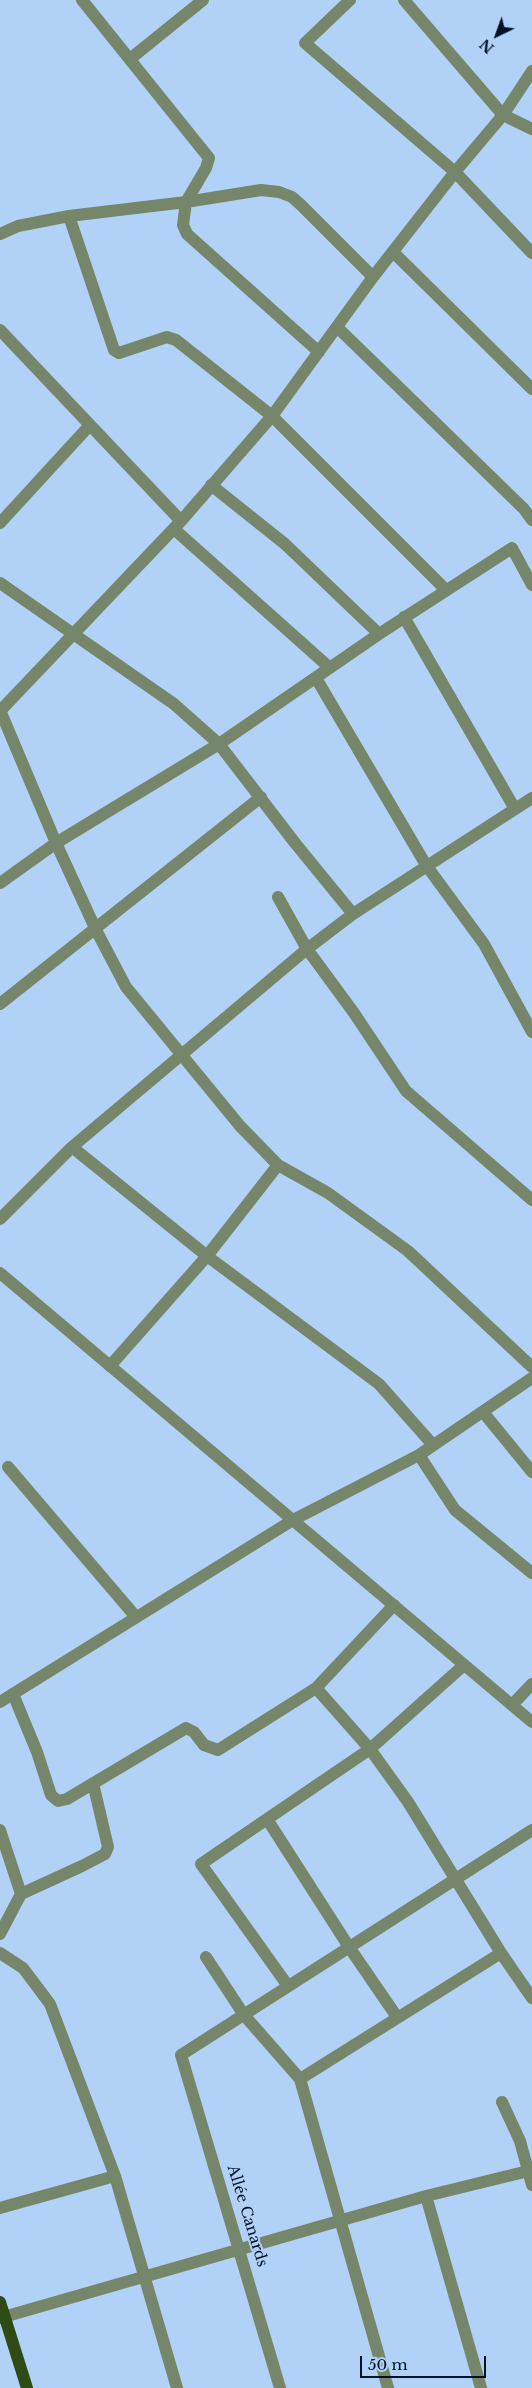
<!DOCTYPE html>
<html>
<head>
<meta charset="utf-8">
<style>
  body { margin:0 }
  #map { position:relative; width:532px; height:2388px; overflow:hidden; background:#b2d1f6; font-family:"Libre Baskerville",serif }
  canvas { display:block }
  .north { position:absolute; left:472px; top:10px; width:50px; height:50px; -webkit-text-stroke:4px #b2d1f6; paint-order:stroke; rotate:222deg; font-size:14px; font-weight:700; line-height:20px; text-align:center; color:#011227 }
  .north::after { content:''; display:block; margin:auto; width:18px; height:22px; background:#011227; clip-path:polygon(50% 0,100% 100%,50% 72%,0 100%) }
  .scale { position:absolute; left:360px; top:2356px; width:126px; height:22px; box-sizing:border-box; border:2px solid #011227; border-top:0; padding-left:6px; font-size:15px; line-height:18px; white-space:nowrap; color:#011227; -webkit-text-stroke:4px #b2d1f6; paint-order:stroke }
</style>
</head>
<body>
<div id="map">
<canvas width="532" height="2388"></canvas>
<div class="north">N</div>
<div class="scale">50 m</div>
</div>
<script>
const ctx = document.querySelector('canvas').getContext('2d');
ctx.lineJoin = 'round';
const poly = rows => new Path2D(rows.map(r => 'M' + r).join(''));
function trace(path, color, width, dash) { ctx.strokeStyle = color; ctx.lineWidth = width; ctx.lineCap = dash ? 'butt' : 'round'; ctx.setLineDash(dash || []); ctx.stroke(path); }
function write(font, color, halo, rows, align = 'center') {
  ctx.font = font + ' "Libre Baskerville",serif'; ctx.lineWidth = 4; ctx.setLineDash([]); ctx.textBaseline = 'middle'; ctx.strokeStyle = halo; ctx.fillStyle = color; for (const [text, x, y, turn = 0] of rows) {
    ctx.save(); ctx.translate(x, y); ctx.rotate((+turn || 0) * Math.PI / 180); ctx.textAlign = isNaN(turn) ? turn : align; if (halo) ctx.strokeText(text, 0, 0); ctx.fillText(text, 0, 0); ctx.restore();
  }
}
trace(poly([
  [82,0,209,158,206,168,186,202,183,225,187,234,319,352],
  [350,0,305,43,455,172,532,253],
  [404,0,503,115,532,129],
  [130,59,203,0],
  [69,216,114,350,119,353,167,337,176,340,272,416,446,590],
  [0,234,18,226,69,216,186,202,261,190,279,192,292,197,301,205,373,277],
  [393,252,532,389],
  [337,327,524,509,532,520],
  [0,330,181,521],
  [211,485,285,544,379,634],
  [0,523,90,425],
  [174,529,330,668],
  [0,583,174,704,219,744,295,843,353,914],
  [404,617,515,809],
  [316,678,426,865,484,944,532,1032],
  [0,710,56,843,96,930,126,987,240,1126,278,1165,328,1193,408,1251,532,1367],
  [0,711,181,521,272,416,373,277,455,172,503,115,532,71],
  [0,883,56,843,219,744,379,634,512,548,532,585],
  [278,897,307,949,354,1013,406,1091,532,1200],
  [0,1004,261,797],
  [72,1147,207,1256,379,1384,433,1445],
  [0,1219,72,1147,307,949,353,914,532,798],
  [110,1366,207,1256,278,1165],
  [483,1412,532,1472],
  [419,1455,455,1510,532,1573],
  [8,1467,136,1617],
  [293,1520,419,1455,532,1378],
  [316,1688,370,1749,408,1802,501,1953,532,1998],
  [13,1694,37,1752,51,1795,58,1801,67,1799,186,1728,194,1732,204,1745,218,1750,316,1688,394,1605],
  [512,1705,532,1684],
  [267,1819,349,1947,397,2017],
  [0,1830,21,1894,82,1866,105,1854,108,1847,93,1783],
  [0,1934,21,1894],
  [0,1953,23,1968,50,2004,115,2176,177,2388],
  [206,1957,244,2015,300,2079,388,2388],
  [288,1986,201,1864,370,1749,464,1665],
  [300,2079,501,1953],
  [502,2102,520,2141,532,2185],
  [426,2196,481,2388],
  [0,2208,115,2176],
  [0,2318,426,2196,532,2170],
  [280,2388,181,2055,532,1830]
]), '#75866a', 12);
trace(poly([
  [0,1273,532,1722],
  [0,1702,293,1520]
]), '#75866a', 12);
trace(poly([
  [0,2302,27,2388]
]), '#2e4a15', 12);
write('15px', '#011227', '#b2d1f6', [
  ["Allée Canards",247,2216,73]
]);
</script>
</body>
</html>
